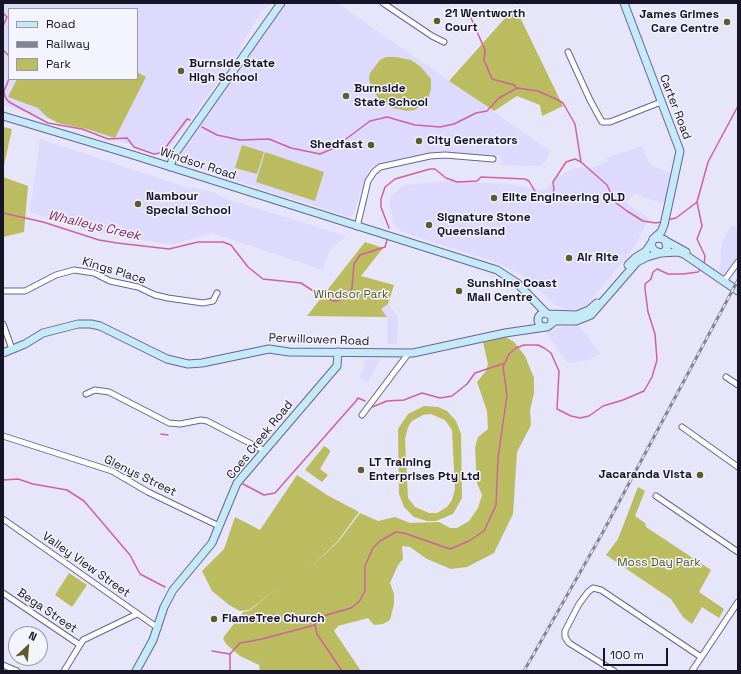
<!DOCTYPE html>
<html>
<head>
<meta charset="utf-8">
<style>
  body { margin:0 }
  #map { position:relative; width:741px; height:674px; overflow:hidden; background:#e6e5fa; font-family:"Space Grotesk",sans-serif }
  canvas { display:block }
  .frame { position:absolute; inset:0; border:4px solid #161426; pointer-events:none }
  .legend { position:absolute; left:8px; top:8px; width:130px; height:72px; box-sizing:border-box; background:#f4f4fe; border:1px solid #9b9aa8; margin:0; padding:5px 7px; list-style:none; font-size:12px; color:#161426 }
  .legend li { display:flex; align-items:center; gap:8px; height:20px }
  .legend b { width:20px; border:1px solid #9b9aa8 }
  .north { position:absolute; left:8px; top:626px; width:40px; height:40px; box-sizing:border-box; background:#f4f4fe; border:1px solid #9b9aa8; border-radius:50%; rotate:26deg; font-size:11px; font-weight:700; line-height:16px; text-align:center; color:#161426 }
  .north::after { content:''; display:block; margin:auto; width:14px; height:18px; background:#5e5d2a; clip-path:polygon(50% 0,100% 100%,50% 72%,0 100%) }
  .scale { position:absolute; left:603px; top:648px; width:65px; height:18px; box-sizing:border-box; border:2px solid #161426; border-top:0; padding-left:5px; font-size:12px; line-height:14px; white-space:nowrap; color:#161426; -webkit-text-stroke:3px #f4f4fe; paint-order:stroke }
</style>
</head>
<body>
<div id="map">
<canvas width="741" height="674"></canvas>
<div class="frame"></div>
<ul class="legend">
<li><b style="height:5px;background:#c4e9f7"></b>Road</li>
<li><b style="height:5px;background:#848296"></b>Railway</li>
<li><b style="height:11px;background:#bbbb60"></b>Park</li>
</ul>
<div class="north">N</div>
<div class="scale">100 m</div>
</div>
<script>
const ctx = document.querySelector('canvas').getContext('2d');
ctx.lineJoin = 'round';
function paint(path, color) { ctx.fillStyle = color; ctx.fill(path, 'evenodd'); }
const poly = rows => new Path2D(rows.map(r => 'M' + r).join(''));
function trace(path, color, width, dash) { ctx.strokeStyle = color; ctx.lineWidth = width; ctx.lineCap = dash ? 'butt' : 'round'; ctx.setLineDash(dash || []); ctx.stroke(path); }
function write(font, color, halo, rows, align = 'center') {
  ctx.font = font + ' "Space Grotesk",sans-serif'; ctx.lineWidth = 3; ctx.setLineDash([]); ctx.textBaseline = 'middle'; ctx.strokeStyle = halo; ctx.fillStyle = color; for (const [text, x, y, turn = 0] of rows) {
    ctx.save(); ctx.translate(x, y); ctx.rotate((+turn || 0) * Math.PI / 180); ctx.textAlign = isNaN(turn) ? turn : align; if (halo) ctx.strokeText(text, 0, 0); ctx.fillText(text, 0, 0); ctx.restore();
  }
}
paint(poly([
  [3,3,273,3,262,11,241,45,241,50,167,151,160,154,3,105],
  [9,9,137,9,137,79,9,79],
  [286,3,337,3,550,151,546,161,540,166,501,165,500,156,429,152,380,163,371,168,367,173,353,215,350,217,181,163,178,159,179,155],
  [40,139,189,188,193,187,215,193,221,197,346,236,329,251,323,270,212,233,171,245,85,230,30,212],
  [642,146,650,165,673,174,665,204,645,198,636,193,626,203,649,218,635,246,588,304,582,309,570,310,556,306,521,274,490,260,402,232,394,225,389,201,393,194,404,185,450,181,506,184,544,190,558,176,575,168,595,167,608,161,607,158],
  [731,225,738,229,738,259,724,277,719,273,722,243],
  [388,304,398,317,397,344,387,344,387,317,381,309],
  [579,325,600,354,589,360,568,363,546,333,557,328],
  [366,359,381,359,367,383,360,378]
]), '#dddafd');
paint(poly([
  [515,7,563,106,542,116,540,105,517,96,494,111,449,81],
  [386,57,396,57,411,60,421,67,431,79,431,89,428,99,415,110,407,111,393,108,381,101,373,91,369,79,370,73,380,60],
  [137,72,146,77,115,138,87,129,58,123,47,117,38,108,8,97,17,79,137,79],
  [3,127,12,129,3,170],
  [242,145,264,152,257,174,235,168],
  [265,152,324,172,315,201,256,182],
  [3,177,28,186,24,232,3,237],
  [365,242,383,248,361,276,394,285,388,304,381,309,387,317,307,316],
  [506,337,514,342,525,356,534,378,534,393,530,410,531,425,517,452,513,514,494,553,467,567,451,569,427,559,410,547,402,546,403,559,398,565,390,583,394,594,394,604,390,620,383,624,374,625,368,618,338,626,334,631,361,671,260,671,259,665,240,656,226,644,223,638,243,612,249,611,278,588,307,571,339,541,360,513,378,521,395,517,410,523,439,522,450,528,457,528,469,521,478,508,482,495,477,483,475,448,478,437,488,429,487,411,477,382,486,371,488,364,483,342],
  [424,406,438,407,447,411,456,421,461,434,462,498,453,514,436,521,427,521,414,517,404,507,399,494,398,429,408,414],
  [431,414,445,420,452,430,455,489,452,500,447,507,437,513,429,513,415,507,408,498,405,439,408,427,412,421,423,415],
  [324,446,330,450,330,452,320,469,328,475,322,482,305,470],
  [297,475,327,495,359,512,338,541,307,571,278,588,249,610,240,611,229,605,212,591,202,571,224,549,235,517,260,530],
  [638,487,645,491,635,516,645,523,646,527,711,570,699,592,724,609,719,618,702,607,692,624,683,617,671,599,606,555,618,539],
  [69,573,87,585,72,607,55,595]
]), '#bbbb60');
trace(poly([
  [468,11,485,50,484,60,492,79,514,85,517,88],
  [3,13,7,17,3,26],
  [3,50,9,56],
  [9,79,4,91,5,97,9,102,48,123,82,129,108,139,127,138,134,147,154,154,160,153,166,147,187,119,190,120],
  [202,127,217,135,240,140,269,139,291,148,320,154,334,148,370,121,387,117,415,125,440,127,454,124,476,113,487,111,499,98,517,88,538,91,558,100,563,103,575,124,581,162,607,185,615,202,627,211,643,221,656,223,661,222],
  [3,213,43,222,99,240,117,243,169,249,198,242,223,242,231,245,248,267,263,279,301,283,321,296,334,301,340,300,349,294,352,288,354,264,360,255,385,247,387,240],
  [667,220,676,218,697,202],
  [389,228,381,207,381,199,385,187,395,179,430,169,435,169,446,178,457,182,477,181,481,177,525,179,529,181,537,195,549,200,554,190,553,182,566,162,575,159,581,162],
  [704,265,705,256,697,239,702,226,697,202,708,162,738,106],
  [372,407,387,401,404,400,422,393,440,398,452,396,467,384,475,373,505,363],
  [161,434,168,435],
  [231,473,232,475],
  [3,480,18,479,33,484,67,490,84,501,130,555,140,574,165,587],
  [243,484,264,495,275,493,356,401,358,398,365,401],
  [212,651,230,654],
  [230,671,230,654,240,643,262,639,315,625],
  [342,671,317,634,315,625,318,620,323,616,351,608,359,602,365,591,365,566,373,548,380,541,396,532,404,533,450,549,469,541,484,531,496,505,498,458,507,395,503,367,509,354,516,348,524,345,538,345,544,348,551,353,559,371,557,409,571,416,580,418,589,416,603,406,623,400,644,391,652,377,657,360,655,334,648,312,645,289,645,284,651,279,653,272,657,269,668,274,683,274,698,272,702,268]
]), '#d0619d', 1.5);
const street = poly([
  [383,3,432,36,444,42],
  [568,52,590,100,602,122,610,122,661,102],
  [357,227,368,181,374,172,380,167,430,156,445,155,493,159],
  [724,281,738,262],
  [3,291,25,291,56,275,74,270,94,273,110,281,138,287,155,295,168,298,203,303,213,301,217,293],
  [3,324,12,349],
  [726,377,738,385],
  [86,394,95,390,109,392,169,423,180,424,201,420,207,421,263,450],
  [362,415,408,354],
  [682,427,738,467],
  [3,436,112,471,148,492,219,526],
  [656,496,738,552],
  [3,519,158,628],
  [3,593,80,645],
  [3,665,17,671],
  [64,671,83,640,137,614],
  [614,671,569,643,565,637,565,631,579,604,588,592,593,588,601,590,701,657],
  [692,671,738,602]
]);
const secondary = poly([
  [624,3,680,151,664,225,661,232,653,239],
  [3,116,133,155,497,270,517,283,547,314],
  [170,167,174,155,281,3],
  [666,241,686,252],
  [663,253,667,248,665,240,660,238,653,239,651,246,655,251,661,253,677,252,684,254,738,291],
  [628,265,635,258,646,251,652,242],
  '538 320a7 7 0 1 1 14 0a7 7 0 1 1-14 0Z',
  [548,314,577,315,589,310,597,303],
  [550,325,555,321,576,321,591,315,637,262,647,257,661,253],
  [3,353,25,344,43,333,78,324,91,324,100,326,167,359,188,364,202,363,269,349,289,352,413,353,505,333,546,327],
  [136,671,153,640,164,607,173,590,212,543,237,483,337,366,338,352]
]);
trace(street, '#696591', 7);
trace(secondary, '#696591', 9);
trace(street, '#fff', 5);
trace(secondary, '#c4e9f7', 7);
const rail = poly([
  [524,671,603,532,738,280]
]);
trace(rail, '#848296', 3);
trace(rail, '#f4f4fe', 1.5, [4.5]);
for (const [x, y, r, color] of [
  [437,21,4,"#5e5d2a"],
  [727,22,4,"#5e5d2a"],
  [181,71,4,"#5e5d2a"],
  [346,96,4,"#5e5d2a"],
  [419,141,4,"#5e5d2a"],
  [371,145,4,"#5e5d2a"],
  [494,198,4,"#5e5d2a"],
  [138,204,4,"#5e5d2a"],
  [429,225,4,"#5e5d2a"],
  [569,258,4,"#5e5d2a"],
  [459,291,4,"#5e5d2a"],
  [361,470,4,"#5e5d2a"],
  [700,475,4,"#5e5d2a"],
  [214,619,4,"#5e5d2a"]
]) { const dot = new Path2D(); dot.arc(x, y, r, 0, 2 * Math.PI); ctx.fillStyle = color; ctx.fill(dot); trace(dot, '#f4f4fe', 1.5); }
write('bold 12px', '#161426', '#f4f4fe', [
  ["21 Wentworth",445,14],
  ["Court",445,28],
  ["James Grimes",719,15,"right"],
  ["Care Centre",719,29,"right"],
  ["Burnside State",189,64],
  ["High School",189,78],
  ["Burnside",354,89],
  ["State School",354,103],
  ["City Generators",427,141],
  ["Shedfast",363,145,"right"],
  ["Nambour",146,197],
  ["Special School",146,211],
  ["Elite Engineering QLD",502,198],
  ["Signature Stone",437,218],
  ["Queensland",437,232],
  ["Air Rite",577,258],
  ["Sunshine Coast",467,284],
  ["Mail Centre",467,298],
  ["LT Training",369,463],
  ["Enterprises Pty Ltd",369,477],
  ["Jacaranda Vista",692,475,"right"],
  ["FlameTree Church",222,619]
], 'left');
write('12px', '#161426', '#f4f4fe', [
  ["Carter Road",675,107,69],
  ["Windsor Road",198,164,18],
  ["Kings Place",114,271,17],
  ["Perwillowen Road",319,340,2],
  ["Coes Creek Road",260,440,-51],
  ["Glenys Street",140,476,26],
  ["Valley View Street",86,565,35],
  ["Bega Street",47,611,34]
]);
write('12px', '#575621', '#f4f4fe', [
  ["Windsor Park",351,295],
  ["Moss Day Park",659,563]
]);
write('italic 13px', '#85205c', '#f4f4fe', [
  ["Whalleys Creek",94,226,13]
]);
</script>
</body>
</html>
